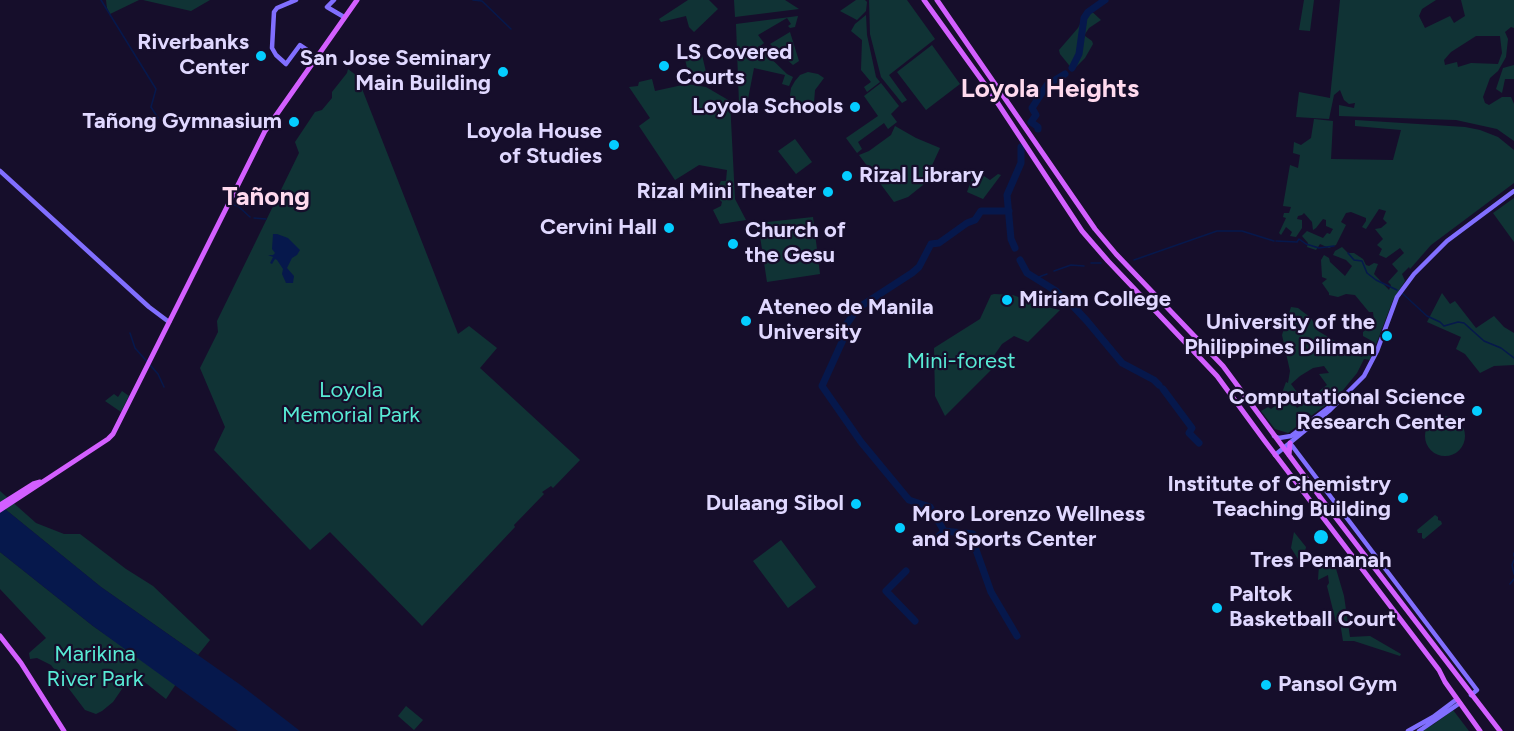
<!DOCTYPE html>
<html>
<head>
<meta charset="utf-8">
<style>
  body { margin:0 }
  canvas { display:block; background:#160e2b }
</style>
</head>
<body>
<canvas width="1514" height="731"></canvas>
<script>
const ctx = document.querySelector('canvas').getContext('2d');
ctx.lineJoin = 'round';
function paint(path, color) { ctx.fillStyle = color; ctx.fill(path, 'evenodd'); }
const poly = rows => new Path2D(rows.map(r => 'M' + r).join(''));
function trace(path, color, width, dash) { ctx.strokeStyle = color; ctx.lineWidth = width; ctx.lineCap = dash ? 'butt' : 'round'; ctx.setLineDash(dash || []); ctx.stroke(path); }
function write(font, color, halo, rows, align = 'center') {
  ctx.font = font + ' Figtree,sans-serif'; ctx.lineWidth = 4.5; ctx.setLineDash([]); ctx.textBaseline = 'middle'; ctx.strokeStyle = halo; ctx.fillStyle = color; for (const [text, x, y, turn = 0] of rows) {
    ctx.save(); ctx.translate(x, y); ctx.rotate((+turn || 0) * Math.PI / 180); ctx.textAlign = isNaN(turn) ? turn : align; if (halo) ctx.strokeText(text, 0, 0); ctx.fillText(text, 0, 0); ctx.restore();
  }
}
paint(poly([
  [106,0,139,0,110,14,107,8],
  [143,0,218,0,210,0,191,11],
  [688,0,709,0,718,9,694,32,689,27,686,16,661,22,659,19],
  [734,0,785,0,799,9,735,17],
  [856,0,865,0,867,2,866,11,857,20,840,11],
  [869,0,907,0,935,39,889,75,907,100,902,103,881,77,870,34],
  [1304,0,1314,0,1310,31,1299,30],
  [1340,0,1436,0,1422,9,1419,16,1425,28,1450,16,1454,23,1465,16,1461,0,1514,0,1514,28,1511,27,1505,32,1508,39,1506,57,1498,71,1490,78,1483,97,1485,103,1489,105,1502,97,1511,97,1514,104,1514,141,1497,129,1456,120,1339,116,1339,105,1354,108,1355,103,1349,104,1344,100,1340,90,1334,95,1329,119,1296,117,1299,92,1330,98],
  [1476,36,1500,36,1502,53,1498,64,1471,63,1458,67,1457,62,1445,65,1444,60,1451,52],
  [1088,8,1101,20,1089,28,1085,34,1085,36,1092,41,1093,44,1085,58,1073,70,1060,54,1059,50,1078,28],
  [866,15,867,35,876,77,880,82,867,92,864,87,871,82,861,70,862,40,851,31,855,24],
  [798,16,795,27,790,28,788,26,791,24,787,18,758,35,764,43,759,47,787,74,793,77,789,86,782,84,785,75,754,68,747,104,739,103,736,24],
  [790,32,799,61,793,65,770,44],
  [932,45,960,84,926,110,897,72],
  [702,55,706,72,689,76,685,59],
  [1514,65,1514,79,1505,79,1502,93,1496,89,1503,68],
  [348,69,357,76,458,334,469,326,497,348,480,368,580,460,553,488,551,486,542,492,544,494,514,525,515,527,422,626,330,532,310,550,214,450,225,427,200,368,218,332,217,321,299,153,295,142,315,112,322,110,332,98,332,92,347,73],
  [808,72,818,74,824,78,815,90,814,103,789,103,791,88,795,81,800,75],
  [652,79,655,91,687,84,706,87,730,101,735,199,746,220,720,224,713,210,721,206,722,202,719,199,717,190,721,181,726,181,727,170,699,165,675,180,639,126,650,118,629,87,638,86,639,82],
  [881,83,899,106,891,114,897,122,888,129,884,123,858,142,862,149,857,153,846,138,878,116,864,96],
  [1314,119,1333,121,1331,159,1393,160,1401,130,1355,126,1355,120,1465,127,1480,130,1498,137,1514,150,1514,183,1431,245,1410,269,1409,267,1402,274,1405,281,1393,300,1370,360,1364,359,1357,373,1339,395,1288,433,1275,429,1261,411,1268,407,1271,409,1282,401,1282,393,1286,382,1288,383,1290,371,1282,335,1291,307,1298,308,1311,318,1318,331,1362,357,1372,341,1363,336,1363,332,1367,329,1374,320,1373,312,1369,312,1355,295,1346,294,1338,297,1329,295,1329,293,1322,283,1327,279,1322,277,1321,260,1324,255,1329,258,1330,262,1345,276,1352,266,1346,260,1333,255,1335,251,1342,247,1348,253,1354,253,1363,259,1366,265,1369,266,1374,263,1378,264,1374,274,1389,290,1391,285,1388,282,1398,271,1392,264,1404,253,1400,248,1386,258,1379,255,1382,249,1377,245,1383,239,1375,229,1381,228,1387,223,1383,219,1386,211,1379,209,1366,229,1362,227,1366,221,1366,218,1351,212,1346,213,1341,222,1346,225,1336,245,1329,248,1320,244,1316,250,1307,247,1308,243,1302,236,1307,231,1323,238,1327,233,1330,234,1333,229,1326,226,1326,220,1323,219,1316,228,1313,230,1312,222,1304,213,1302,215,1298,216,1297,219,1302,220,1302,228,1296,237,1290,236,1292,232,1286,227,1281,235,1279,233,1286,218,1283,217,1284,213,1289,213,1291,207,1283,206,1290,165,1298,168,1300,155,1293,153,1294,142,1301,145,1311,138],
  [1324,366,1329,373,1319,374,1327,385,1297,408,1292,401,1299,395,1291,384,1300,376,1313,368],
  [895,126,916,138,940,148,923,185,908,197,894,202,859,155,869,151,891,135],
  [795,139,812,162,796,174,778,151],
  [975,170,990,180,998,174,1001,175,983,199,967,192],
  [1514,198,1514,242,1493,213],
  [813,217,820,274,767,282,758,223],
  [1442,293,1450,304,1455,301,1476,328,1494,316,1504,327,1514,333,1514,365,1494,366,1480,373,1465,354,1456,349,1461,337,1427,322],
  [994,294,1013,295,1039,305,1060,310,1028,342,1014,336,1002,344,993,357,998,363,945,416,935,396,934,348,980,319,991,295],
  [122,391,129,396,121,412,105,401,114,394,118,397],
  '1425 436a20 20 0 1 1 40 0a20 20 0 1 1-40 0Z',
  [0,491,36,523,64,534,80,534,126,569,153,586,210,640,198,655,101,587,0,505],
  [1435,515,1438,517,1438,520,1441,521,1442,524,1424,539,1422,538,1422,533,1418,533,1417,530],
  [1294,532,1306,547,1304,556,1298,559,1291,548],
  [781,540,816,587,788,608,753,561],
  [0,552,93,626,176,684,166,699,133,673,113,702,102,711,96,714,85,710,51,665,37,658,30,659,29,653,46,638,0,589],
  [1334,562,1344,596,1350,637,1370,636,1401,654,1400,656,1354,641,1343,641,1340,622,1336,622,1327,586,1329,583,1328,575,1318,580,1319,565],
  [406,706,423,720,414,730,398,716],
  [1453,710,1469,731,1422,731,1434,724]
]), '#103335');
paint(poly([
  [273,234,277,234,288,238,300,250,297,255,292,258,287,268,294,276,293,283,286,283,282,274,283,269,277,260,275,259,272,264,270,263,273,257,268,255,273,255,275,253,272,249],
  [0,505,101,587,242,686,300,731,238,731,93,626,0,552]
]), '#06184c');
trace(poly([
  [101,0,156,89,151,107,158,118],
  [473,0,482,1,511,29],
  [233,205,238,206,250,217],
  [254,218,266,219],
  [1276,241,1297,242,1299,239,1306,244,1319,248,1334,246],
  [1348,253,1354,260,1362,261,1367,273,1376,280,1397,290],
  [1134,260,1217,231,1242,231,1274,241],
  [1091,263,1101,263],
  [1054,271,1071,265,1084,266],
  [1036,278,1047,274],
  [1402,293,1427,316,1440,322,1444,326,1458,322,1464,323,1484,341,1501,348,1514,358],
  [130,333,135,348,158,374,164,387],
  [1514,553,1514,556],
  [1514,560,1512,565,1514,574],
  [1510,584,1514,579]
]), '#06184c', 1.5);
trace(poly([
  [1072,68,1079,54,1084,18,1088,12,1105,0],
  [1038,129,1038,127,1031,122,1036,115,1032,108,1047,85,1065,74],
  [1015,248,1011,239,1007,195,1021,163,1021,147],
  [1020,260,1027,273,1056,291,1069,303],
  [1072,305,1087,321,1122,363,1154,380,1159,385],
  [1163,389,1192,428,1189,433,1199,443],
  [944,531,973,534,976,538,975,547,991,592,1017,636],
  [938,537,944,531,930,507,909,500,861,442,822,386,847,331,846,325,858,308,912,273,919,267,931,244,939,243,967,223,975,220,981,211,1009,211],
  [906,571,886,591,915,621]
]), '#06184c', 7);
trace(poly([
  [296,0,277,8,274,12,272,48,276,55,286,64,300,45,306,49,314,60],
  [334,0,327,7,344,17],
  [0,171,149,307,169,322],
  [1274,436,1279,438,1291,436,1332,405],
  [1290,443,1477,690,1471,695],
  [1275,455,1330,410,1364,376,1377,351,1397,297,1414,274,1447,241,1514,191],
  [1408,731,1433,717,1457,699],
  [1419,731,1460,703]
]), '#816fff', 4.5);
trace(poly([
  [924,0,991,93,1082,231,1108,261,1217,376,1264,440,1439,670,1445,682,1480,731],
  [937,0,1095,229,1116,254,1223,366,1323,501,1500,731],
  [1289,455,1290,443],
  [0,505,33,484,40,482],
  [0,510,108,439,113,434,265,131,357,0],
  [0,636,21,663,64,731]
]), '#d35fff', 5);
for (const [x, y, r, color] of [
  [261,56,6,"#04cdff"],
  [664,66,6,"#04cdff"],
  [503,72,6,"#04cdff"],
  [855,107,6,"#04cdff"],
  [294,122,6,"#04cdff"],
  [614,145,6,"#04cdff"],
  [847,176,6,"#04cdff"],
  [828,192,6,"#04cdff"],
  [669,228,6,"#04cdff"],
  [733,244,6,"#04cdff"],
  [1007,300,6,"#04cdff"],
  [746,321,6,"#04cdff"],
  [1387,336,6,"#04cdff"],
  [1477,411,6,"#04cdff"],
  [1403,498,6,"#04cdff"],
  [856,504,6,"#04cdff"],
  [900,528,6,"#04cdff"],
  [1321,537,8,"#04cdff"],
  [1217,608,6,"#04cdff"],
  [1266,685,6,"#04cdff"]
]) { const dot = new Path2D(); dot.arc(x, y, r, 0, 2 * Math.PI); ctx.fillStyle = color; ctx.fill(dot); trace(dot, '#160e2b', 2); }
write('bold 22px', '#e0d8ff', '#160e2b', [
  ["Riverbanks",249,43],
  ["Center",249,68],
  ["LS Covered",676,53,"left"],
  ["Courts",676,78,"left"],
  ["San Jose Seminary",491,59],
  ["Main Building",491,84],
  ["Loyola Schools",843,107],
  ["Tañong Gymnasium",282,122],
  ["Loyola House",602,132],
  ["of Studies",602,157],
  ["Rizal Library",859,176,"left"],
  ["Rizal Mini Theater",816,192],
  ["Cervini Hall",657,228],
  ["Church of",745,231,"left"],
  ["the Gesu",745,256,"left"],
  ["Miriam College",1019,300,"left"],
  ["Ateneo de Manila",758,308,"left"],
  ["University",758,333,"left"],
  ["University of the",1375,323],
  ["Philippines Diliman",1375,348],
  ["Computational Science",1465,398],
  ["Research Center",1465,423],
  ["Institute of Chemistry",1391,485],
  ["Teaching Building",1391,510],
  ["Dulaang Sibol",844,504],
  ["Moro Lorenzo Wellness",912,515,"left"],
  ["and Sports Center",912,540,"left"],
  ["Tres Pemanah",1321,561,"center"],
  ["Paltok",1229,595,"left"],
  ["Basketball Court",1229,620,"left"],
  ["Pansol Gym",1278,685,"left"]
], 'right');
write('22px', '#58ebd5', '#160e2b', [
  ["Mini-forest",961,362],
  ["Loyola",351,391],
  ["Memorial Park",351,416],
  ["Marikina",95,655],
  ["River Park",95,680]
]);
write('bold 26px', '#ffdaee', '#160e2b', [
  ["Loyola Heights",1050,89],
  ["Tañong",266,197]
]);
</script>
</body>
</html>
